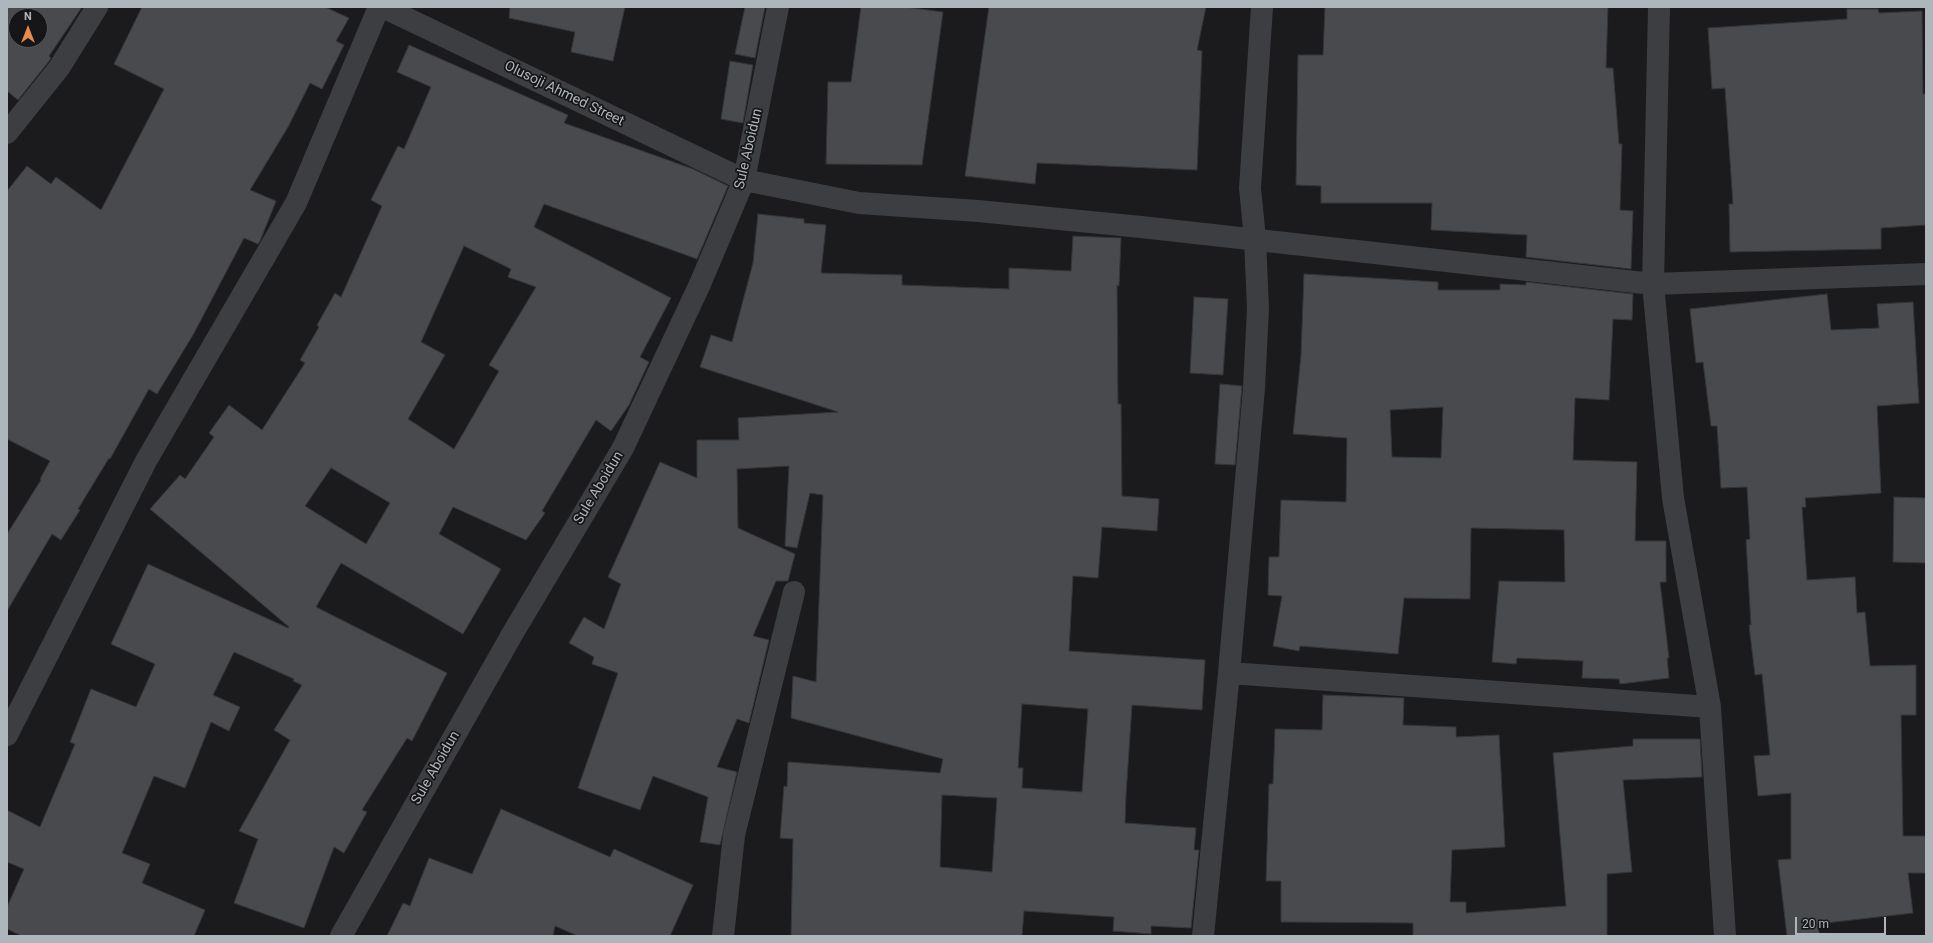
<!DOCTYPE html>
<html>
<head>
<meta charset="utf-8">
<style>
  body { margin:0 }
  #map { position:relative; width:1933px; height:943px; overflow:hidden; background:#1b1b1d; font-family:Roboto,sans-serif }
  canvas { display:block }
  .frame { position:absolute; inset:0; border:8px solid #afb6bb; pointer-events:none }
  .north { position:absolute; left:8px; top:8px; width:40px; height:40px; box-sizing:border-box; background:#161618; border:1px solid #535659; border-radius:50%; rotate:0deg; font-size:11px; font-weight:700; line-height:16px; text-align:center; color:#afb6bb }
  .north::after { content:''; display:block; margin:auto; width:14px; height:18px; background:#e58b4b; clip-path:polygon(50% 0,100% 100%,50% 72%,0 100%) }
  .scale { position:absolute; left:1795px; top:917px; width:91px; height:18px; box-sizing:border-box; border:2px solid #afb6bb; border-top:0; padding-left:5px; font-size:12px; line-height:14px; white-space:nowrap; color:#afb6bb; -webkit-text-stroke:3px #161618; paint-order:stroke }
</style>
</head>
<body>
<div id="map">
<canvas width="1933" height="943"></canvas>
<div class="frame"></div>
<div class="north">N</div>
<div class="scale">20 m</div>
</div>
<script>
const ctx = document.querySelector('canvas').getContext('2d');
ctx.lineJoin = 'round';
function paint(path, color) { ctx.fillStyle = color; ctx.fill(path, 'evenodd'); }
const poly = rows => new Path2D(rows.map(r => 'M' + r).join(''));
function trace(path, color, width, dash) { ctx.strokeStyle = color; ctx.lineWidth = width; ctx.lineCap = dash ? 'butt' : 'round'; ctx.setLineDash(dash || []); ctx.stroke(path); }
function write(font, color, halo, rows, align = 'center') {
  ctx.font = font + ' Roboto,sans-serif'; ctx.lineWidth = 3.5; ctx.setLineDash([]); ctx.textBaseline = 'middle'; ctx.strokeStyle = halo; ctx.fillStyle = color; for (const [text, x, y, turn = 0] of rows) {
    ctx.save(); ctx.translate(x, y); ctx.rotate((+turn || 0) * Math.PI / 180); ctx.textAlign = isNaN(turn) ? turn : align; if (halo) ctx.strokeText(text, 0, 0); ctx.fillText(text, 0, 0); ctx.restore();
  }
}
const building = poly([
  [7,7,82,7,49,56,51,58,49,61,18,100,7,91,7,7],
  [16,16,40,16,40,40,16,40,16,16],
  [142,7,325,7,349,18,336,41,344,45,322,89,310,83,288,127,250,190,276,201,260,241,258,244,244,238,193,335,157,394,149,389,110,459,109,458,78,509,80,510,61,540,52,534,7,611,7,534,41,480,40,479,50,461,7,439,7,191,27,166,51,184,56,177,101,210,164,89,114,64,142,7],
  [510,7,625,7,613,61,571,52,575,32,509,18,510,7],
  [745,7,765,7,755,58,735,54,745,7],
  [861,7,905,7,943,12,922,165,826,164,828,82,851,82,861,7],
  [989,7,1206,7,1197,50,1202,51,1197,170,1037,163,1035,184,965,176,989,7],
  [1325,7,1608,7,1606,68,1613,68,1619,144,1622,144,1620,210,1633,211,1631,269,1526,257,1527,235,1431,230,1432,203,1321,203,1321,186,1296,185,1298,55,1323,55,1325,7],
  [1847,9,1878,9,1879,13,1922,11,1923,94,1926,94,1926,225,1881,228,1881,249,1730,252,1729,204,1733,204,1725,88,1712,89,1708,28,1847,19,1847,9],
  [409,45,568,115,564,123,693,169,728,186,697,259,544,204,534,227,671,298,640,357,649,362,629,405,611,431,596,420,542,511,545,513,526,540,453,507,439,534,501,569,463,634,341,563,316,607,447,673,412,741,407,738,362,810,367,812,344,853,334,847,304,928,234,903,258,839,239,831,290,740,274,730,302,685,293,681,294,679,234,652,213,695,240,707,229,731,211,722,185,788,154,776,122,853,150,864,142,883,205,910,194,936,22,936,7,929,7,907,24,869,7,862,7,810,40,827,75,744,70,742,91,689,136,707,155,664,111,644,148,564,288,628,289,627,150,509,180,475,185,479,214,437,209,433,229,405,262,430,305,363,300,360,319,327,317,325,335,293,341,297,382,206,371,200,398,146,404,149,431,87,397,72,409,45],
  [464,246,511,269,508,277,536,287,489,365,499,371,454,449,408,419,445,355,421,342,464,246],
  [331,468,390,503,366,544,305,506,331,468],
  [730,61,753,65,743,123,721,119,730,61],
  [758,214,804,219,804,223,826,225,821,273,902,275,902,285,1009,289,1009,268,1071,271,1073,236,1121,238,1119,286,1117,285,1118,404,1121,404,1122,496,1159,499,1157,531,1102,527,1098,578,1073,576,1069,651,1205,660,1202,710,1132,705,1126,795,1125,823,1196,828,1194,850,1199,850,1191,928,1151,926,1151,934,1113,931,1114,917,1024,911,1022,936,791,936,793,839,780,838,784,786,787,787,788,762,940,773,943,759,791,718,793,676,816,682,823,495,810,493,797,548,785,546,789,466,737,469,738,528,795,554,788,581,776,581,753,636,769,640,749,723,737,719,717,767,737,772,720,845,700,842,708,797,653,776,640,810,578,788,618,673,592,664,594,657,569,643,584,617,604,629,621,584,608,577,660,462,697,478,697,440,739,440,738,418,838,412,700,367,711,335,732,342,753,263,758,214],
  [1022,704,1088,709,1082,792,1022,788,1023,768,1018,768,1022,704],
  [942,795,997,798,992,872,940,867,942,795],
  [1304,274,1438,282,1438,290,1500,290,1500,284,1526,285,1526,282,1633,294,1632,320,1613,319,1609,400,1575,398,1573,460,1637,462,1635,541,1666,541,1666,582,1660,582,1669,658,1667,658,1669,678,1620,684,1619,679,1582,678,1583,661,1517,658,1516,664,1492,662,1499,581,1565,582,1564,530,1471,528,1470,599,1404,598,1398,654,1300,646,1299,651,1273,646,1282,596,1268,595,1269,557,1279,557,1281,500,1346,502,1347,438,1293,434,1301,355,1304,274],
  [1443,407,1441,458,1392,457,1390,410,1443,407],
  [1827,294,1831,330,1879,328,1877,304,1913,302,1919,403,1877,406,1881,493,1805,498,1806,507,1802,507,1807,580,1855,577,1857,613,1865,612,1870,666,1916,665,1916,715,1901,715,1903,836,1926,836,1926,873,1908,873,1913,913,1817,924,1820,936,1787,936,1778,860,1791,859,1791,793,1758,796,1754,756,1770,755,1762,674,1755,675,1749,625,1751,625,1746,540,1750,539,1747,487,1721,488,1717,426,1711,426,1703,362,1696,363,1690,309,1827,294],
  [1194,297,1228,299,1223,375,1190,373,1194,297],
  [1220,384,1242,386,1235,465,1215,464,1220,384],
  [1894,497,1926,498,1926,563,1893,562,1894,497],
  [1323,695,1404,698,1403,725,1456,727,1456,737,1499,735,1505,847,1452,850,1450,902,1466,902,1466,913,1566,906,1553,753,1633,746,1633,739,1700,739,1702,777,1623,780,1632,872,1607,874,1607,936,1413,936,1413,923,1281,922,1281,881,1266,881,1269,784,1273,784,1275,729,1322,730,1323,695],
  [501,809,610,857,614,849,693,885,670,936,578,936,555,926,553,936,387,936,403,903,410,906,429,858,472,874,501,809]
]);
paint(building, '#484a4d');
trace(building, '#353639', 1);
trace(poly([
  [383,7,744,180,859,203,978,211,1141,227,1653,284,1926,274],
  [1659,7,1653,284,1673,498,1710,707,1725,936],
  [7,133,59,68,97,7],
  [1229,673,1710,707],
  [7,735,146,461,296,203,379,7],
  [341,936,514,631,623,448,700,284,744,180,778,7],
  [723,936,734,835,794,592],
  [1203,936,1229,673,1254,388,1258,309,1255,239,1250,188,1262,7]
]), '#3c3e42', 22);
write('14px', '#afb6bb', '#161618', [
  ["Olusoji Ahmed Street",564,94,26],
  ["Sule Aboidun",749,149,-77],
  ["Sule Aboidun",599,488,-59],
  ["Sule Aboidun",436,768,-60]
]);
</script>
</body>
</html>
